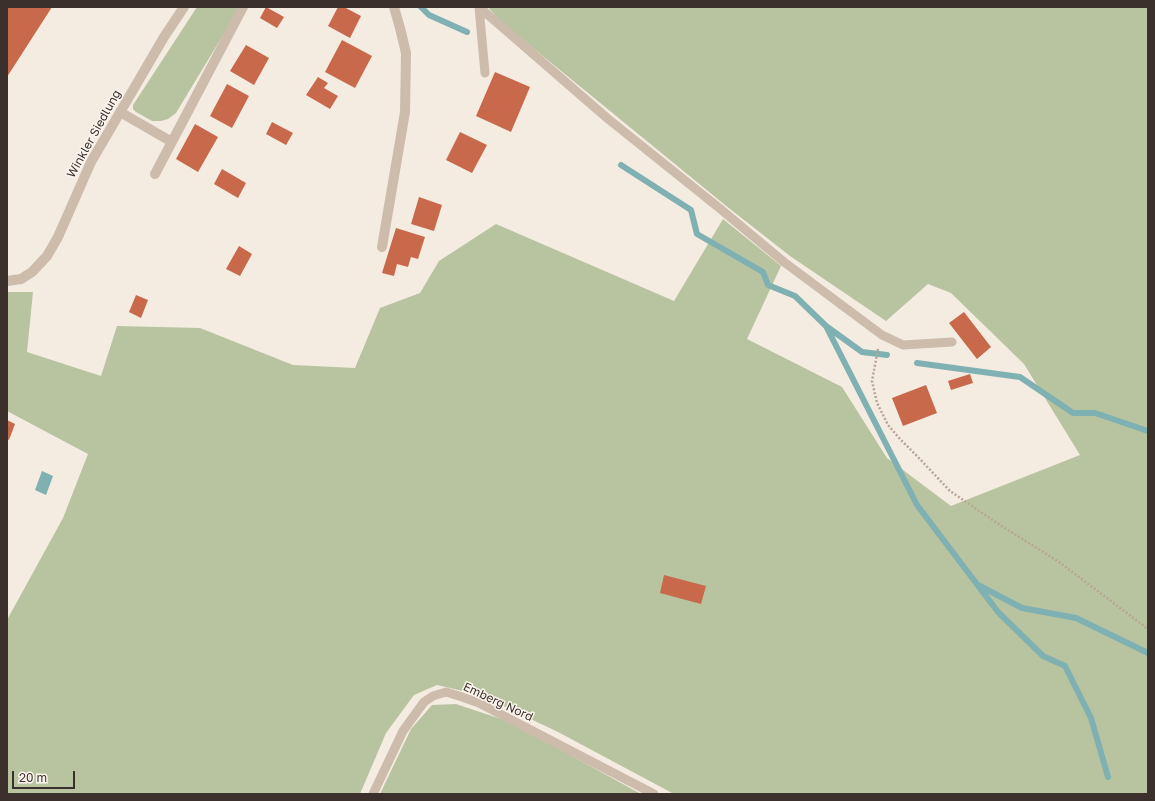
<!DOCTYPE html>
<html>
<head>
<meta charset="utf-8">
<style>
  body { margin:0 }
  #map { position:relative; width:1155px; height:801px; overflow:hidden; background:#f4ebe1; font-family:"Golos Text",sans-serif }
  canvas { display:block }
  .frame { position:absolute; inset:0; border:8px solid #3b302b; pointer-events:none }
  .scale { position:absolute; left:12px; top:771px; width:63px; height:18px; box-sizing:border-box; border:2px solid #3b302b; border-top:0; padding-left:5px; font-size:12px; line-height:14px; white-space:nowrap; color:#3b302b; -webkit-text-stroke:3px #fbf5ee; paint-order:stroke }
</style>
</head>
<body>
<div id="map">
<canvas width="1155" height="801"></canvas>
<div class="frame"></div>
<div class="scale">20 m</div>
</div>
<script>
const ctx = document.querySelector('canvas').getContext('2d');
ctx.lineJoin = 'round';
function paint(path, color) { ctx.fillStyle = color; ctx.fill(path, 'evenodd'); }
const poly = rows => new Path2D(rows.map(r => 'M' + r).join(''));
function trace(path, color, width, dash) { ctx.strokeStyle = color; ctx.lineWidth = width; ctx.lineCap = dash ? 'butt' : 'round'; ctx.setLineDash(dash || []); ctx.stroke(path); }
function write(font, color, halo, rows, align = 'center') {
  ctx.font = font + ' "Golos Text",sans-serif'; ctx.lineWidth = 3; ctx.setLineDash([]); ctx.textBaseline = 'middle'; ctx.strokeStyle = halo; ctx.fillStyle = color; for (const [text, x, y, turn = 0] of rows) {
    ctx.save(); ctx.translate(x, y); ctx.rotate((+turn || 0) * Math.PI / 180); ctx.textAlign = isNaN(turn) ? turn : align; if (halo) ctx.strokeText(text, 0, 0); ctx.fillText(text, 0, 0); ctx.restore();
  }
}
paint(poly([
  [197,7,240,7,176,113,168,119,161,121,152,121,136,112,133,109,133,105],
  [488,7,1148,7,1148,794,674,794,558,732,480,695,437,685,414,695,386,733,360,794,7,794,7,620,63,518,88,454,7,411,7,292,33,292,27,352,101,376,117,326,200,328,293,365,355,368,380,308,420,293,439,261,496,224,674,301,723,219,781,266,747,339,842,387,887,458,951,506,1080,455,1024,364,951,293,928,284,886,321,790,256,725,205,500,21],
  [456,704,510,722,641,794,380,794,411,729,432,705]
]), '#b8c4a0');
paint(poly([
  [42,471,53,476,46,495,35,490]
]), '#7fb0b2');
trace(poly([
  [421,7,429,15,467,32],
  [621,165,691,210,697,234,763,272,768,285,795,296,826,326,862,352,887,355],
  [826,326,917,505,998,612,1043,656,1065,666,1091,718,1108,777],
  [917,363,1020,377,1073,413,1095,413,1148,431],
  [980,586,1022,608,1076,618,1148,653]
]), '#7fb0b2', 6);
paint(poly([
  [7,7,52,7,7,77],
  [266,7,284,17,277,28,260,18],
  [338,7,344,7,361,16,350,38,328,26],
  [342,40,372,56,355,88,325,72],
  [246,45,269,58,254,85,230,71],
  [495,72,530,87,511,132,476,116],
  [318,77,328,83,324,88,338,96,330,109,306,95],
  [227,84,249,96,232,128,210,116],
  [272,122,293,133,286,145,266,134],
  [195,124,218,137,198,172,176,159],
  [460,132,487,145,472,173,446,160],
  [222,169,246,183,238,198,214,184],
  [419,197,442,205,434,231,411,224],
  [396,228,425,237,418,259,411,257,408,267,397,264,394,276,382,273],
  [239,246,252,254,240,276,226,269],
  [136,295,148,300,141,318,129,312],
  [964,312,991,347,977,359,949,323],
  [970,374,973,383,951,390,948,381],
  [926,385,937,413,903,426,892,398],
  [7,420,15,424,9,440,7,439],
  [664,575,706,586,701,604,660,593]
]), '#c8694b');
trace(poly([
  [878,349,872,381,877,403,888,425,900,439,917,456,950,491,1000,525,1059,562,1148,629]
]), '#b9a596', 2.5, [2, 2]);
trace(poly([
  [479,7,607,118,718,207,784,262,882,335,903,345,952,342],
  [479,7,485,73],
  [373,794,403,731,424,702,433,696,446,692,462,697,479,703,654,794]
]), '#cdbbac', 9);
trace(poly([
  [120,112,172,142],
  [155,174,243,7],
  [382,247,405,112,406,53,400,28,394,7],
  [7,281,21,279,32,272,47,256,58,237,91,162,164,37,184,7]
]), '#cdbbac', 10);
write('12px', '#3b302b', '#fbf5ee', [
  ["Winkler Siedlung",94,134,-61],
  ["Emberg Nord",498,702,25]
]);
</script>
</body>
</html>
